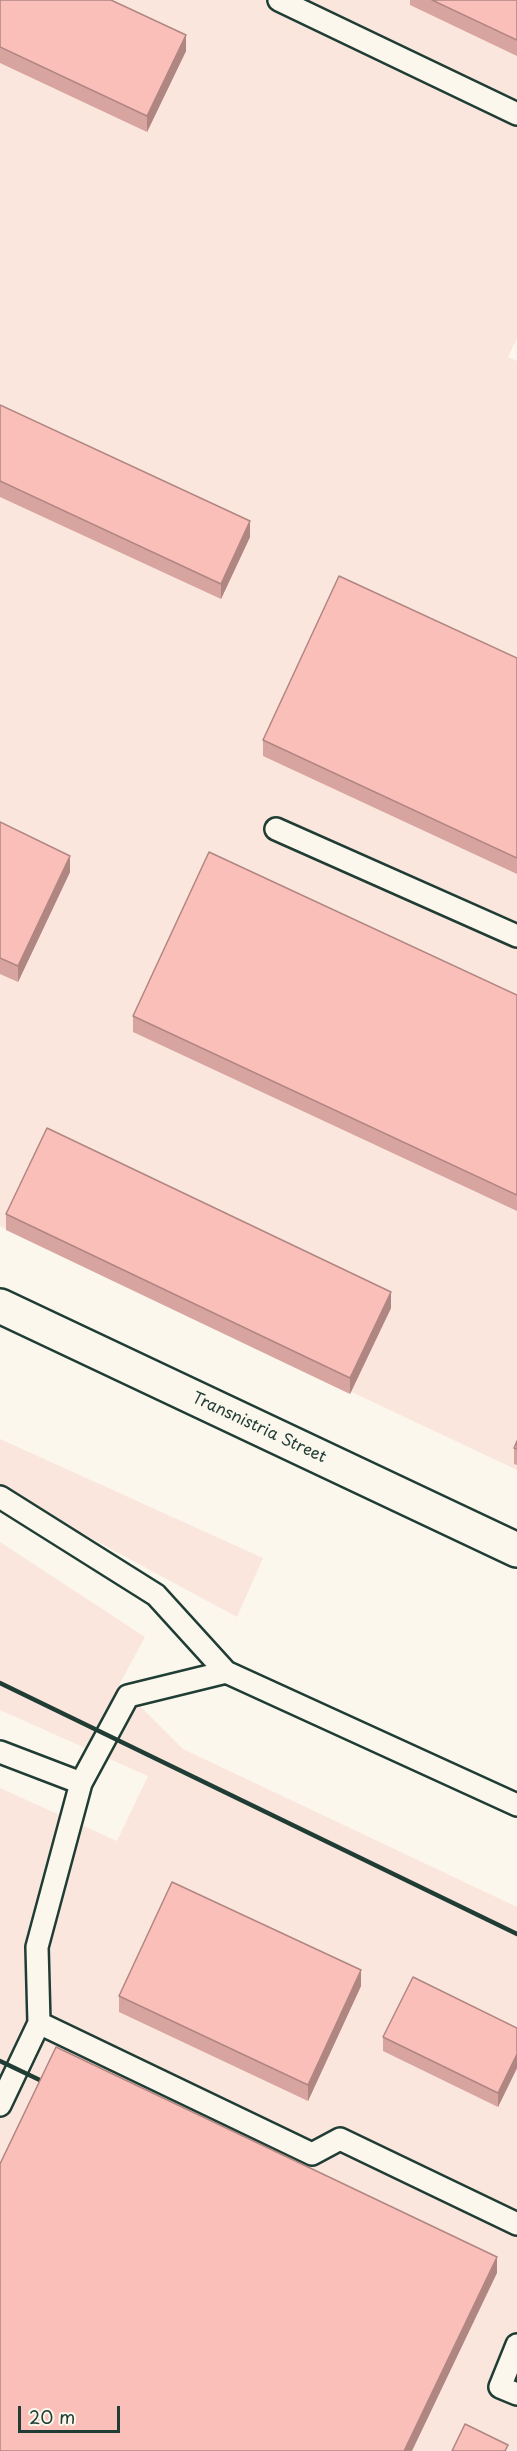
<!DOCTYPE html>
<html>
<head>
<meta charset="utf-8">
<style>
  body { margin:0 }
  #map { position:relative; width:517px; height:2451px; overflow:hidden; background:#fbf7ec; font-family:"Playpen Sans",sans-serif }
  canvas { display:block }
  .scale { position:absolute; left:18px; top:2406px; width:102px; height:27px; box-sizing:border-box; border:3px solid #1f3d34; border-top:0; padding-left:8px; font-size:18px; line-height:21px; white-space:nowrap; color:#1f3d34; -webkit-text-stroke:4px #fbf7ec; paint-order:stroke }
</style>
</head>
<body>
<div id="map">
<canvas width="517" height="2451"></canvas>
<div class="scale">20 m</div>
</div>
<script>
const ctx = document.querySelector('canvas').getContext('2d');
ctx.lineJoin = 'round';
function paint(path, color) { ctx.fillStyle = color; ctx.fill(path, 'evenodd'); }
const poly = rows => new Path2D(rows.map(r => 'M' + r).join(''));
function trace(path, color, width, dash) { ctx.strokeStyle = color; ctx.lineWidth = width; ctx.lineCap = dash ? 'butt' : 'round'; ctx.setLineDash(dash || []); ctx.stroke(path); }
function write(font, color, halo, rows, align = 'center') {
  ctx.font = font + ' "Playpen Sans",sans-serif'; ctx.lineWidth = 4.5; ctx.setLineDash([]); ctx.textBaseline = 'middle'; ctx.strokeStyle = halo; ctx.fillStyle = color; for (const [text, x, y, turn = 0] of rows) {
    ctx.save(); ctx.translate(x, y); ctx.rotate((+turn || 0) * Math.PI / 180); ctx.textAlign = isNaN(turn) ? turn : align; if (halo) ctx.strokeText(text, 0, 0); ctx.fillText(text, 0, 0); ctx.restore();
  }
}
paint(poly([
  [0,0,517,0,517,338,508,357,517,361,517,1470,0,1226],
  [0,1439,263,1558,237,1617,0,1489],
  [0,1542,145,1637,119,1685,183,1749,517,1907,517,2451,0,2451,0,1788,117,1841,148,1776,0,1710]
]), '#fbe6dd');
const service = poly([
  [279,0,517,114],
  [276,829,517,936],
  [0,1497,156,1595,226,1672],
  [0,1752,81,1783,128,1696,226,1672,517,1805],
  [39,2023,312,2154,340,2139,517,2224],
  [0,2105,39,2023,37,1947,81,1783],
  [517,2345,500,2387,517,2394]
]);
const tertiary = poly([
  [0,1306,517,1550]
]);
trace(service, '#1f3d34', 26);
trace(tertiary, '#1f3d34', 38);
trace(service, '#fbf7ec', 21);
trace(tertiary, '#fbf7ec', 33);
trace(poly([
  [0,1683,517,1934],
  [0,2061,46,2083]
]), '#1f3d34', 4.5);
paint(poly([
  [0,0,186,51,147,132,0,63],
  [410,0,517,0,517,56,410,5],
  [0,405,250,537,221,599,0,497],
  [517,658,517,874,263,756,263,740],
  [0,822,70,872,18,982,0,974],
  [517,995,517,1211,133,1032,133,1016],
  [6,1214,391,1308,350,1394,6,1230],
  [517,1441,517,1465,514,1464,514,1448],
  [361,1986,308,2101,119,2012,119,1996],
  [517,2028,517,2068,498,2107,383,2051,383,2037]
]), '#d8a49f');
paint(poly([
  [186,35,186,51,147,132,147,116],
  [250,521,250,537,221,599,221,584],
  [70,856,70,872,18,982,18,966],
  [391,1292,391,1308,350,1394,350,1378],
  [361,1970,361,1986,308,2101,308,2085],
  [517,2054,517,2068,498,2107,498,2093],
  [497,2257,497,2273,412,2451,404,2451]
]), '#b08682');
const building = poly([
  [0,0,111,0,186,35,147,116,0,47,0,0],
  [432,0,517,0,517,40,432,0],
  [0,405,250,521,221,584,0,481,0,405],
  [339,576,517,658,517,858,263,740,339,576],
  [0,822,70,856,18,966,0,958,0,822],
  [209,852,517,995,517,1195,133,1016,209,852],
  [47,1128,391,1292,350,1378,6,1214,47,1128],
  [517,1441,517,1449,514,1448,517,1441],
  [172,1882,361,1970,308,2085,119,1996,172,1882],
  [413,1977,517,2028,517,2054,498,2093,383,2037,413,1977],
  [56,2047,497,2257,404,2451,0,2451,0,2164,56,2047],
  [465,2424,508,2445,505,2451,452,2451,465,2424]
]);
paint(building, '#fbbfb9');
trace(building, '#b08682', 1.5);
write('16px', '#1f3d34', '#fbf7ec', [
  ["Transnistria Street",259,1428,25]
]);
</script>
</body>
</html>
